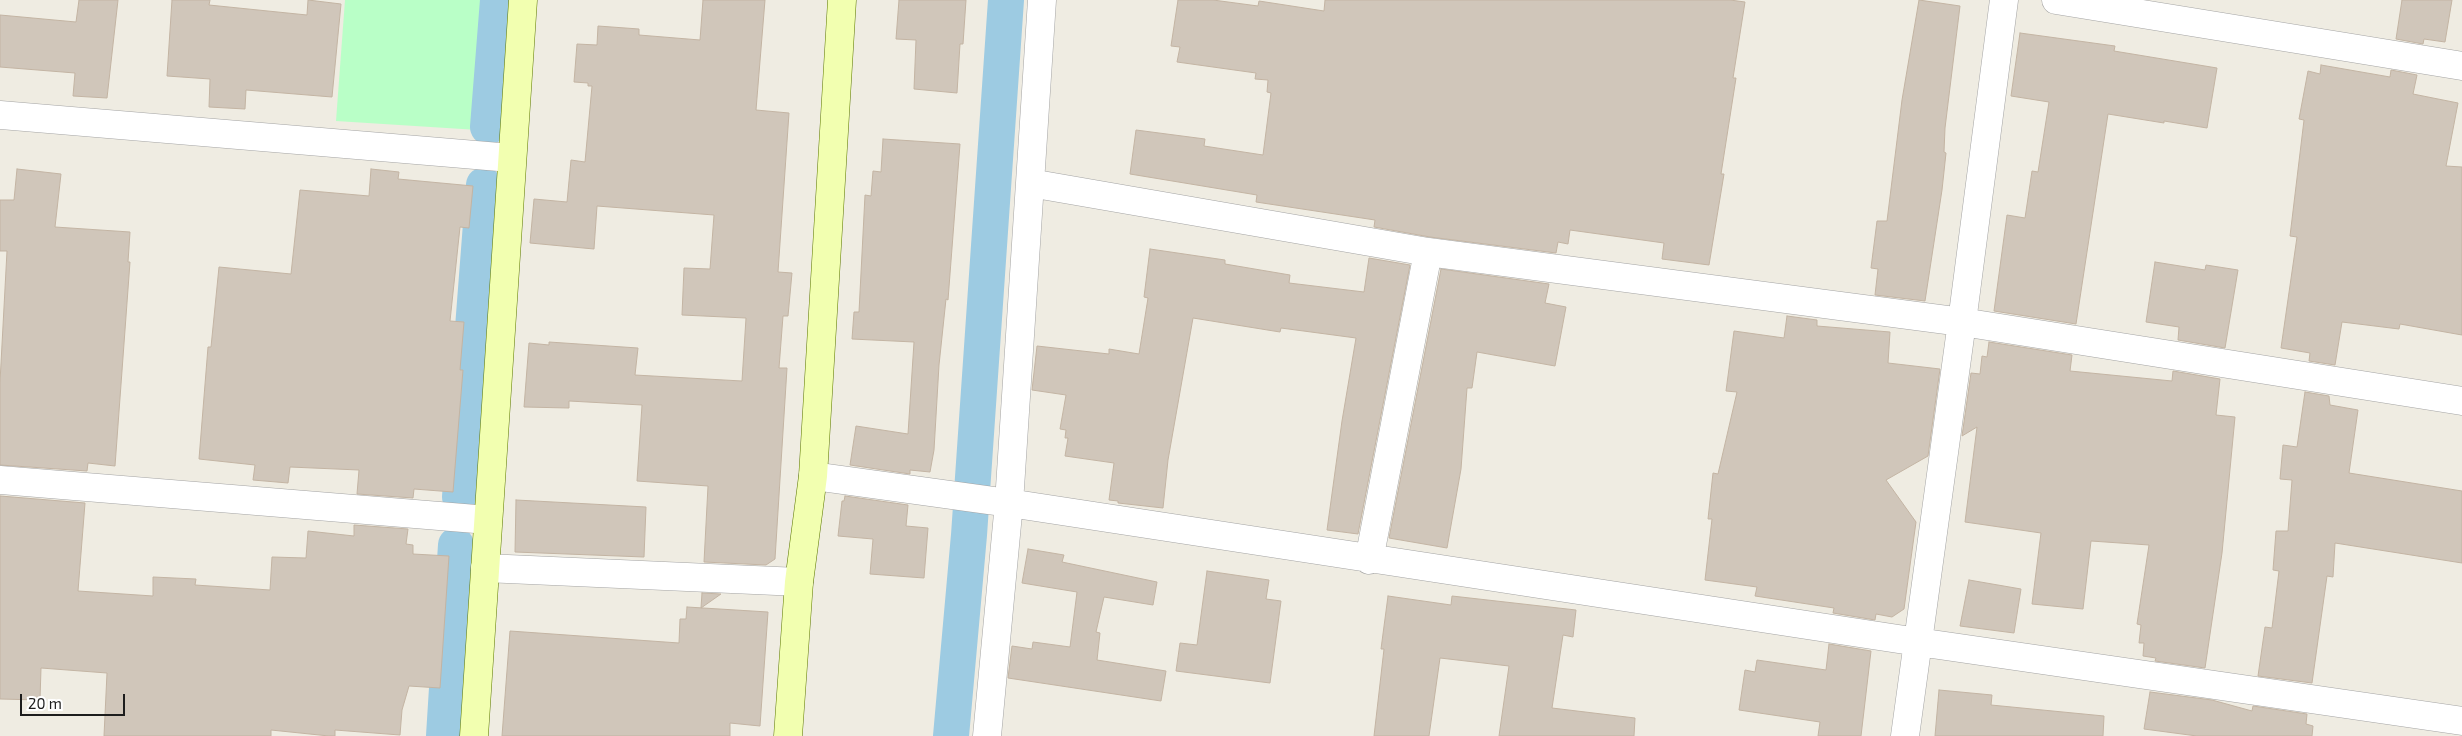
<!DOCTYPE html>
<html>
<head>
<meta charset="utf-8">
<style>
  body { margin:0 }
  #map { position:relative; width:2462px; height:736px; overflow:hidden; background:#efece2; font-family:"Exo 2",sans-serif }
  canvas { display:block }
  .scale { position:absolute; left:20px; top:694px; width:105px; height:22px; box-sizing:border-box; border:2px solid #1d1d1d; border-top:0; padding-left:6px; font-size:15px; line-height:18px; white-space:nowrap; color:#1d1d1d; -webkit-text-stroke:4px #fff; paint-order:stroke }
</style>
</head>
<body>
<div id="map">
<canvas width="2462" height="736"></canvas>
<div class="scale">20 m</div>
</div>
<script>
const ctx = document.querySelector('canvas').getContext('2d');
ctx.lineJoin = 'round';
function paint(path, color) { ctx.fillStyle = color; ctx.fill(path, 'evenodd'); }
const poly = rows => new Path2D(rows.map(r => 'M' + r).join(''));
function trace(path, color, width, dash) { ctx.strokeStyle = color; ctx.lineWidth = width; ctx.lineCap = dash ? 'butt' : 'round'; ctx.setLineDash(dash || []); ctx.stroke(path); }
paint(poly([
  [345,0,489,0,478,130,336,121]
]), '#b9ffc7');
trace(poly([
  [488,127,498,0],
  [460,497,484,185],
  [444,736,456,545],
  [951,736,969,535,1006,0]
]), '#9dcbe2', 36);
const building = poly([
  [79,0,118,0,107,98,73,96,75,73,0,67,0,15,76,22,79,0],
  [172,0,210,0,209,5,307,15,308,0,341,4,332,97,246,90,245,109,209,107,210,79,167,76,172,0],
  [703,0,765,0,756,110,789,113,778,272,792,273,788,316,783,316,779,368,787,368,775,559,766,565,704,562,708,486,637,481,642,405,569,401,569,408,524,407,529,343,549,345,549,342,638,348,635,375,742,381,746,318,682,315,684,268,710,269,714,215,597,206,594,249,530,243,534,199,567,202,571,160,585,162,592,86,588,86,588,83,574,82,577,44,597,45,598,26,639,29,639,35,700,40,703,0],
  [899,0,966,0,963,44,960,44,957,93,914,89,916,40,896,39,899,0],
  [1178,0,1213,0,1258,6,1259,1,1324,11,1325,0,1730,0,1745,2,1733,78,1736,78,1721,174,1724,174,1709,265,1662,259,1664,243,1570,230,1568,244,1558,242,1556,253,1430,237,1374,227,1375,220,1256,202,1257,195,1130,174,1136,130,1205,139,1204,146,1263,155,1271,93,1267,92,1268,80,1255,79,1256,73,1177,62,1180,47,1171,46,1178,0],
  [1919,0,1960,6,1945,128,1944,152,1946,153,1942,190,1925,301,1875,295,1878,269,1871,268,1877,221,1887,221,1902,100,1919,0],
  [2402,0,2452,0,2445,42,2424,39,2423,44,2396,39,2402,0],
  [2020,33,2115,46,2114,51,2217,68,2207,128,2164,121,2164,123,2108,114,2076,324,1994,311,2007,215,2025,218,2032,171,2038,172,2049,102,2011,96,2020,33],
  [2321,65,2390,77,2391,70,2417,75,2413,94,2458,103,2446,166,2462,167,2462,335,2400,324,2399,329,2342,322,2335,365,2309,361,2310,353,2281,348,2297,237,2290,236,2304,120,2299,119,2308,71,2320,74,2321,65],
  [883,139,960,144,948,300,946,299,939,365,934,450,930,472,910,470,910,474,850,465,856,426,908,434,914,342,852,339,854,312,859,312,865,195,871,196,873,171,881,172,883,139],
  [17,169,61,174,55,227,130,232,128,262,130,262,115,466,88,463,87,471,0,465,0,382,7,251,0,251,0,200,14,200,17,169],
  [371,169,399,172,398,179,473,186,469,228,460,227,450,321,464,322,460,370,463,370,453,492,414,489,413,498,357,494,359,470,290,467,288,483,253,480,255,465,199,459,208,347,211,347,219,267,291,274,300,190,369,196,371,169],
  [1150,249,1225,260,1225,264,1290,275,1289,283,1364,292,1369,258,1410,265,1358,534,1327,530,1342,421,1356,338,1281,328,1280,332,1193,318,1168,460,1163,508,1118,503,1118,501,1109,500,1114,463,1065,456,1068,438,1065,438,1066,430,1060,429,1066,395,1032,390,1037,346,1109,354,1109,349,1139,354,1148,298,1144,297,1150,249],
  [2155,262,2205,270,2206,265,2238,270,2225,348,2178,340,2179,327,2146,322,2155,262],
  [1441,269,1549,284,1545,303,1566,307,1555,366,1477,352,1472,388,1467,388,1461,469,1447,548,1389,538,1441,269],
  [1787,316,1817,320,1817,326,1890,332,1888,363,1940,369,1928,456,1886,480,1916,522,1904,609,1892,617,1876,614,1875,620,1833,613,1834,608,1755,596,1757,587,1705,580,1712,519,1708,519,1713,473,1718,474,1737,392,1726,391,1734,331,1784,338,1787,316],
  [1989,342,2072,355,2070,371,2172,381,2173,371,2220,379,2216,415,2235,417,2222,553,2205,668,2155,661,2156,658,2143,656,2144,643,2139,643,2141,625,2137,624,2149,545,2091,541,2083,609,2032,604,2041,533,1965,522,1977,427,1962,436,1971,373,1980,374,1982,356,1987,357,1989,342],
  [2305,392,2329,396,2330,405,2358,410,2349,473,2462,491,2462,563,2335,543,2333,577,2327,576,2312,683,2258,676,2265,627,2272,628,2279,571,2273,570,2276,531,2288,531,2292,480,2280,479,2283,445,2297,447,2305,392],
  [0,496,85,503,78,591,153,596,153,577,196,579,195,585,270,590,272,557,306,558,308,531,354,536,354,525,408,529,406,544,413,545,413,554,449,556,440,688,409,686,402,710,400,735,335,730,335,736,329,736,271,730,271,736,104,736,107,673,41,668,40,700,0,699,0,496],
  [845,496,908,505,906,526,928,528,924,578,870,574,873,539,838,536,842,501,844,501,845,496],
  [516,500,646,507,644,557,515,552,516,500],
  [1028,549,1064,555,1062,562,1157,582,1153,605,1104,597,1096,632,1100,633,1097,660,1166,671,1161,701,1008,678,1012,646,1032,649,1033,642,1070,647,1077,592,1022,583,1028,549],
  [1207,571,1269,580,1266,599,1281,601,1270,683,1176,671,1180,643,1197,645,1207,571],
  [1969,580,2021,589,2014,633,1960,626,1969,580],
  [702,593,721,594,701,608,702,593],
  [1388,596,1451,605,1452,596,1576,610,1573,637,1563,635,1552,708,1635,718,1634,736,1499,736,1509,666,1440,658,1429,736,1374,736,1384,649,1381,649,1388,596],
  [687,607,768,612,760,726,730,723,730,736,502,736,510,631,679,643,680,619,686,619,687,607],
  [1829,644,1871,651,1861,736,1818,736,1820,722,1739,710,1745,670,1755,672,1757,660,1826,670,1829,644],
  [1939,690,1992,695,1991,705,2104,716,2103,736,1935,736,1939,690],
  [2150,692,2212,700,2252,711,2253,706,2307,714,2306,724,2313,726,2312,736,2197,736,2144,729,2150,692]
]);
paint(building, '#d0c6ba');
trace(building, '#c3b4a3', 1);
const street = poly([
  [2056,0,2462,66],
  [0,115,511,158],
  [1030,183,1428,252,1962,322,2462,401],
  [813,476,1009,503,1918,642,2462,721],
  [0,480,488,520],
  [1369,560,1428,252],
  [485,568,799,582],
  [987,736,1009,503,1042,0],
  [1905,736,1962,322,2004,0]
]);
const secondary = poly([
  [474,736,523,0],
  [788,736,799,582,813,476,842,0]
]);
trace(street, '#a4a4a4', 29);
trace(secondary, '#5d7800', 29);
trace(street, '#fff', 28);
trace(secondary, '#f2ffb0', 28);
</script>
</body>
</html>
